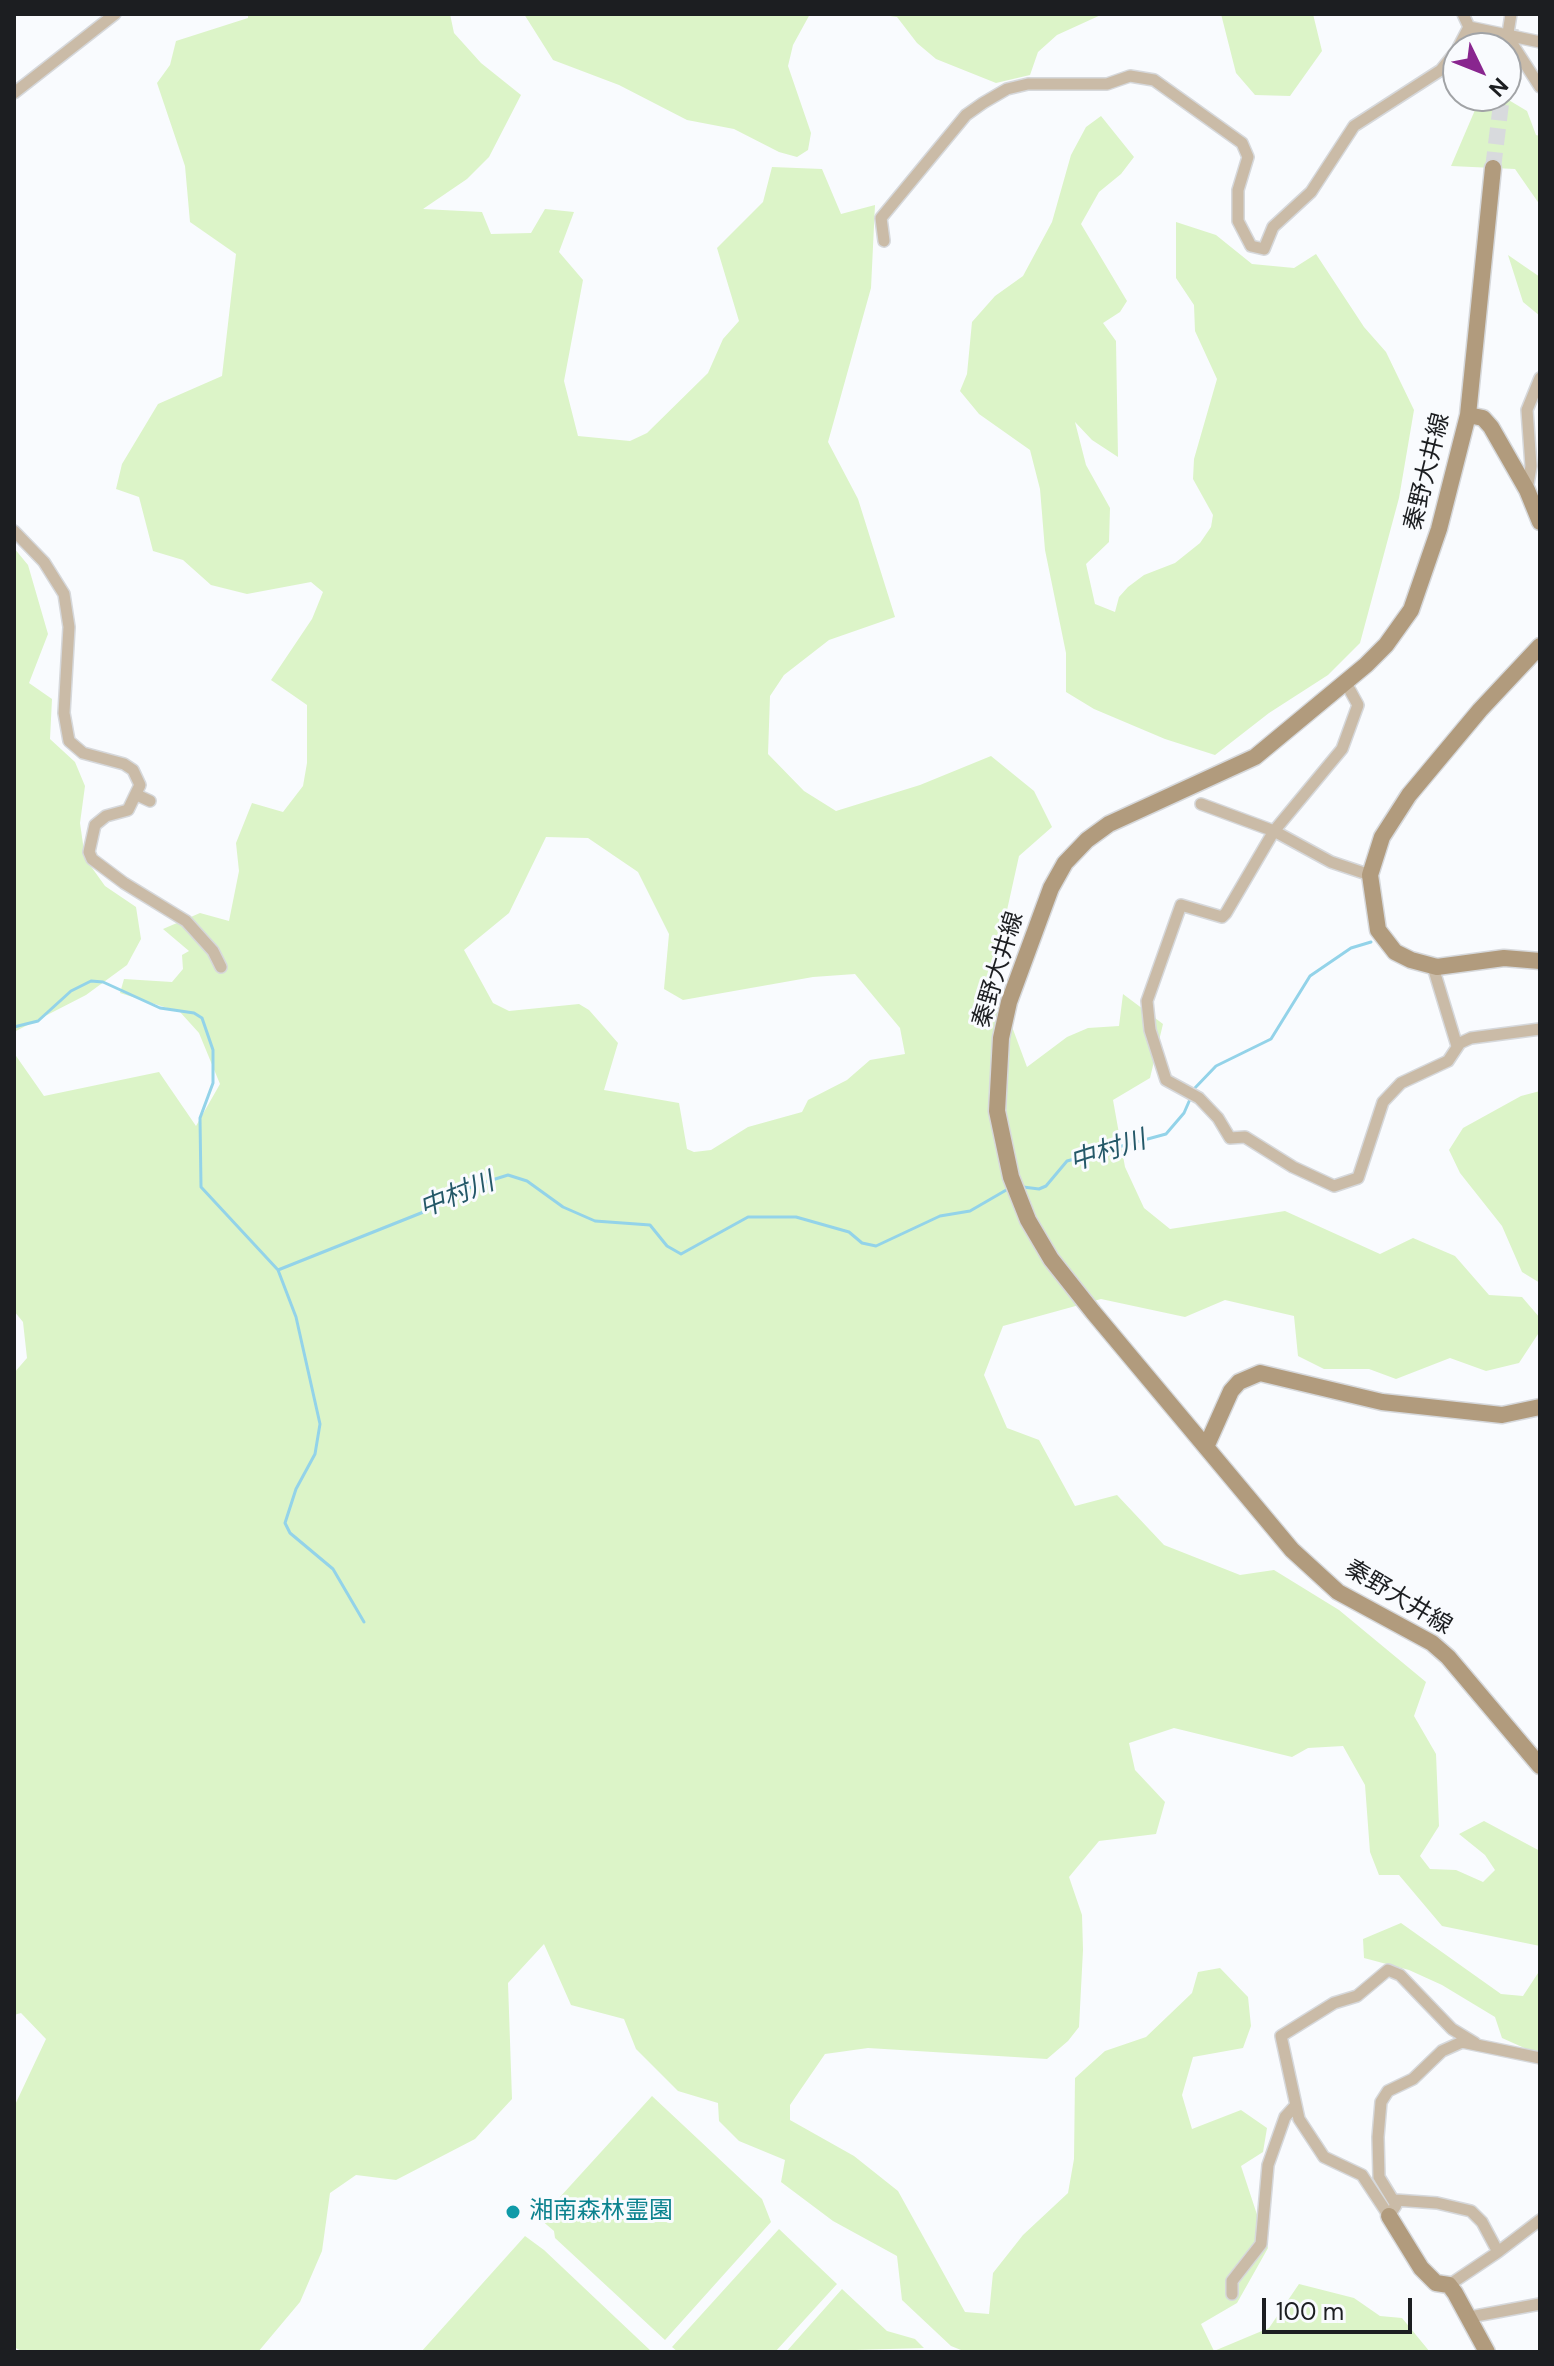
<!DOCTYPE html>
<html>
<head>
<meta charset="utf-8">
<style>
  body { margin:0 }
  #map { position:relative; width:1554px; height:2366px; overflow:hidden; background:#f9fbfe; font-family:"DM Sans",sans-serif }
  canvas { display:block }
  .frame { position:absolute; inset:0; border:16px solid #1c1e21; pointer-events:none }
  .north { position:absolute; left:1442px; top:32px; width:80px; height:80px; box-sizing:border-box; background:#f9fbfe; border:2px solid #a1a3a6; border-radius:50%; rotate:133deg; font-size:22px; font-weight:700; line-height:32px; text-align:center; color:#1c1e21 }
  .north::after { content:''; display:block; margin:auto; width:28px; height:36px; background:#89268f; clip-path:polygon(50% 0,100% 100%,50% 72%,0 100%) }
  .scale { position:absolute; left:1262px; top:2298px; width:150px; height:36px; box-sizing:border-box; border:4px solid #1c1e21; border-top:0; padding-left:10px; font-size:24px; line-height:28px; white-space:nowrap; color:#1c1e21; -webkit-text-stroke:6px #f9fbfe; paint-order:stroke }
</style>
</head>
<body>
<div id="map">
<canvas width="1554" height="2366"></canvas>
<div class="frame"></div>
<div class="north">N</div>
<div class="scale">100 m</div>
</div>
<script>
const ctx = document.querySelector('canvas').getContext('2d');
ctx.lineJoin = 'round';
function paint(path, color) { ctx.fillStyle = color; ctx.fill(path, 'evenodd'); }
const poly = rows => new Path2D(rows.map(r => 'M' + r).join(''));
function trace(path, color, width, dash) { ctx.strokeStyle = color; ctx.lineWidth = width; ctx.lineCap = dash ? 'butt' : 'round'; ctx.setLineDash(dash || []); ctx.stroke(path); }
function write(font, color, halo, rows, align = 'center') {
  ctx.font = font + ' "DM Sans","Noto Sans JP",sans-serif'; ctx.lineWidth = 6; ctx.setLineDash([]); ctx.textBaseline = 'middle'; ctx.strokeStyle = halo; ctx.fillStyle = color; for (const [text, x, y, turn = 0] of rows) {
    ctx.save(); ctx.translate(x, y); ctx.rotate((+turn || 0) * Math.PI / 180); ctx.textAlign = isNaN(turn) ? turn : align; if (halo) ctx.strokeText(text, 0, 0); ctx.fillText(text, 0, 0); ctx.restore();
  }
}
paint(poly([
  [248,14,450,14,454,33,481,63,521,95,489,157,467,179,423,209,482,212,491,234,531,233,545,209,574,212,559,252,583,280,564,381,578,436,630,441,647,433,708,373,723,339,739,321,717,248,763,202,772,167,822,169,841,214,875,205,871,288,828,442,858,499,895,617,829,640,784,675,770,696,768,754,804,791,836,811,920,785,991,756,1034,791,1052,827,1019,856,988,996,1008,1016,1027,1067,1067,1037,1088,1028,1119,1026,1123,994,1163,1024,1150,1078,1113,1100,1125,1167,1144,1208,1170,1229,1285,1211,1380,1254,1413,1238,1455,1256,1489,1295,1522,1297,1540,1318,1540,1331,1519,1363,1486,1371,1450,1358,1396,1379,1369,1369,1324,1369,1298,1356,1294,1316,1225,1300,1185,1317,1101,1299,1003,1326,984,1375,1007,1428,1039,1440,1075,1506,1117,1495,1164,1545,1240,1575,1274,1570,1339,1610,1426,1682,1414,1716,1436,1754,1439,1826,1420,1856,1430,1869,1456,1870,1483,1882,1495,1870,1485,1855,1459,1834,1484,1821,1540,1851,1540,1946,1442,1926,1399,1875,1379,1875,1370,1852,1365,1785,1343,1746,1308,1748,1292,1757,1174,1728,1129,1743,1135,1770,1165,1802,1156,1834,1099,1841,1069,1877,1082,1915,1083,1950,1079,2027,1068,2041,1047,2059,868,2048,825,2054,790,2105,790,2120,854,2156,898,2191,965,2312,989,2314,993,2273,1023,2235,1068,2193,1074,2159,1075,2078,1105,2051,1146,2037,1192,1993,1198,1972,1220,1968,1248,1997,1251,2026,1243,2048,1193,2057,1182,2095,1192,2129,1241,2110,1267,2128,1263,2152,1241,2166,1268,2248,1237,2303,1201,2324,1214,2351,1269,2328,1299,2284,1354,2298,1380,2316,1402,2318,1430,2352,966,2352,951,2346,902,2300,897,2256,833,2221,781,2182,785,2160,739,2141,719,2121,718,2103,678,2091,636,2049,624,2019,571,2005,544,1944,508,1983,512,2099,475,2139,396,2180,356,2175,330,2193,322,2251,300,2302,258,2352,23,2352,14,2347,14,2107,46,2039,21,2013,14,2015,14,1373,27,1358,23,1322,14,1311,14,1053,44,1096,159,1072,196,1126,220,1084,199,1033,180,1012,120,993,124,979,172,982,183,969,182,955,189,951,163,929,200,913,229,921,239,871,236,843,252,803,283,812,303,786,307,763,307,705,271,680,312,619,323,592,311,582,247,594,211,585,183,560,153,551,139,497,116,489,122,464,158,404,222,376,236,254,190,222,185,166,157,83,170,65,176,41,248,18],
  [546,837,588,838,638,872,669,934,664,989,683,1000,813,977,855,974,900,1028,905,1054,870,1060,847,1080,808,1100,802,1112,748,1127,711,1150,694,1152,687,1149,679,1103,604,1090,618,1043,589,1010,579,1004,509,1011,493,1003,464,950,509,913],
  [524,14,810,14,793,45,788,66,811,133,808,150,797,157,779,152,734,129,687,120,619,85,553,60],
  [877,14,1103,14,1057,35,1038,52,1030,75,996,83,936,59,917,43,897,17],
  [1221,14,1313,14,1322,51,1290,96,1255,95,1236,73],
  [1481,96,1502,96,1527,111,1536,135,1540,136,1540,205,1515,169,1451,166],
  [1101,116,1134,157,1121,174,1099,192,1081,224,1127,301,1120,312,1103,323,1116,341,1118,457,1092,440,1075,422,1086,465,1110,508,1109,542,1086,564,1095,604,1115,612,1119,597,1128,587,1144,575,1175,563,1200,543,1211,527,1213,515,1193,479,1194,459,1217,379,1195,331,1194,305,1176,278,1176,222,1216,235,1252,264,1294,268,1316,254,1364,327,1386,352,1414,410,1399,498,1360,643,1328,675,1269,713,1215,755,1165,739,1094,709,1066,692,1066,653,1045,550,1040,489,1030,450,979,414,960,391,967,374,972,322,995,296,1023,276,1052,222,1071,155,1086,127],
  [1508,255,1540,277,1540,316,1523,302],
  [14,548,28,565,48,634,29,683,52,699,50,739,75,762,85,786,80,823,85,858,105,886,136,907,141,939,127,965,86,995,14,1032],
  [1540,1091,1540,1283,1522,1272,1502,1226,1460,1173,1449,1150,1463,1128,1521,1096],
  [1401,1923,1501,1994,1523,1996,1540,1970,1540,2055,1502,2038,1495,2017,1442,1985,1409,1970,1364,1958,1363,1939],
  [652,2096,762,2199,771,2222,665,2340,555,2238,554,2231,540,2219],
  [779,2229,837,2284,775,2352,678,2352,672,2347],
  [525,2236,544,2250,652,2352,421,2352],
  [842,2289,887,2331,915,2339,924,2348,786,2352]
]), '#dcf4c8');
trace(poly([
  [14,1027,38,1021,71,991,91,981,103,982,160,1008,194,1013,202,1018,213,1050,213,1083,200,1118,201,1187,278,1270,426,1211,473,1186,508,1175,527,1181,563,1207,595,1221,650,1225,667,1246,681,1254,748,1217,796,1217,849,1232,862,1243,876,1246,940,1216,970,1211,1008,1189],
  [1193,1090,1216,1066,1271,1039,1310,976,1351,948,1371,942],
  [1023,1187,1039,1189,1046,1186,1067,1161,1166,1134,1184,1113,1191,1097],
  [278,1270,296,1317,320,1424,315,1454,296,1489,285,1523,290,1533,333,1569,364,1622]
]), '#93d3e9', 3);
trace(poly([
  [1506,68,1511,27],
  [1493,168,1502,96]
]), '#d8dadd', 16, [16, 8]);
const street = poly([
  [1463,14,1469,27,1540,42],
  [1511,14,1508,33,1511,42,1540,87],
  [1458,48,1469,27],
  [14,93,115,14],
  [884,241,881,218,966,115,983,103,1007,89,1028,84,1107,84,1130,76,1154,80,1242,143,1248,157,1238,190,1238,221,1251,246,1264,249,1273,227,1311,192,1354,126,1441,70,1458,49],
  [1527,490,1531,466,1527,410,1540,378],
  [14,531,44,562,64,594,69,627,64,713,69,741,83,753,124,764,133,770,140,785,128,810,106,816,95,825,89,852,92,859,124,883,186,921,213,951,221,967],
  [1346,683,1358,705,1342,749,1274,831,1226,913,1222,917,1181,905,1147,1001,1150,1030,1166,1080,1199,1098,1218,1118,1230,1138,1245,1137,1293,1167,1334,1186,1358,1178,1383,1102,1401,1083,1448,1061,1460,1043,1471,1038,1540,1029],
  [137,795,150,801],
  [1201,804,1274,831,1331,862,1370,875],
  [1433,967,1457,1046],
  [1475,2043,1452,2029,1400,1975,1388,1970,1357,1996,1334,2003,1281,2036,1299,2119,1324,2157,1362,2175,1389,2216,1396,2205,1379,2177,1378,2137,1381,2102,1388,2091,1413,2079,1442,2051,1462,2042,1540,2058],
  [1395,2200,1437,2203,1471,2211,1482,2222,1498,2252,1449,2285],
  [1498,2252,1540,2220],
  [1232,2294,1232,2281,1261,2244,1268,2165,1285,2117,1295,2106],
  [1470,2317,1540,2304]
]);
const secondary = poly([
  [1493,168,1468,415,1439,529,1411,610,1386,645,1366,665,1255,757,1109,824,1087,840,1065,863,1051,888,1009,1002,1001,1038,997,1111,1011,1177,1028,1220,1051,1259,1093,1312,1292,1550,1338,1592,1432,1643,1448,1657,1540,1766],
  [1468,415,1483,418,1491,427,1527,490,1540,522],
  [1540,646,1480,710,1409,795,1382,837,1370,875,1378,930,1395,952,1411,960,1437,967,1504,958,1540,961],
  [1206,1447,1231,1391,1239,1382,1260,1373,1382,1402,1502,1415,1540,1407],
  [1389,2216,1421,2268,1436,2283,1449,2285,1455,2293,1487,2352]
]);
trace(street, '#d6d8db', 14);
trace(secondary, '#d6d8db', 19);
trace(street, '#cabba7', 11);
trace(secondary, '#b19b7d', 16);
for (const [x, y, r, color] of [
  [513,2212,8,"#0f9aa8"]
]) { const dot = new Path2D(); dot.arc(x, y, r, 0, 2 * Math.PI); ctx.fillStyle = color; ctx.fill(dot); trace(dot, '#f9fbfe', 3); }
write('24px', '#1c1e21', '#f9fbfe', [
  ["秦野大井線",1428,472,-76],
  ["秦野大井線",999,970,-73],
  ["秦野大井線",1398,1598,31]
]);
write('24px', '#0d838f', '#f9fbfe', [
  ["湘南森林霊園",529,2212]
], 'left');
write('italic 26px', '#245868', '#f9fbfe', [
  ["中村川",1108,1152,-18],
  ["中村川",457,1196,-22]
]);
</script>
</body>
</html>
